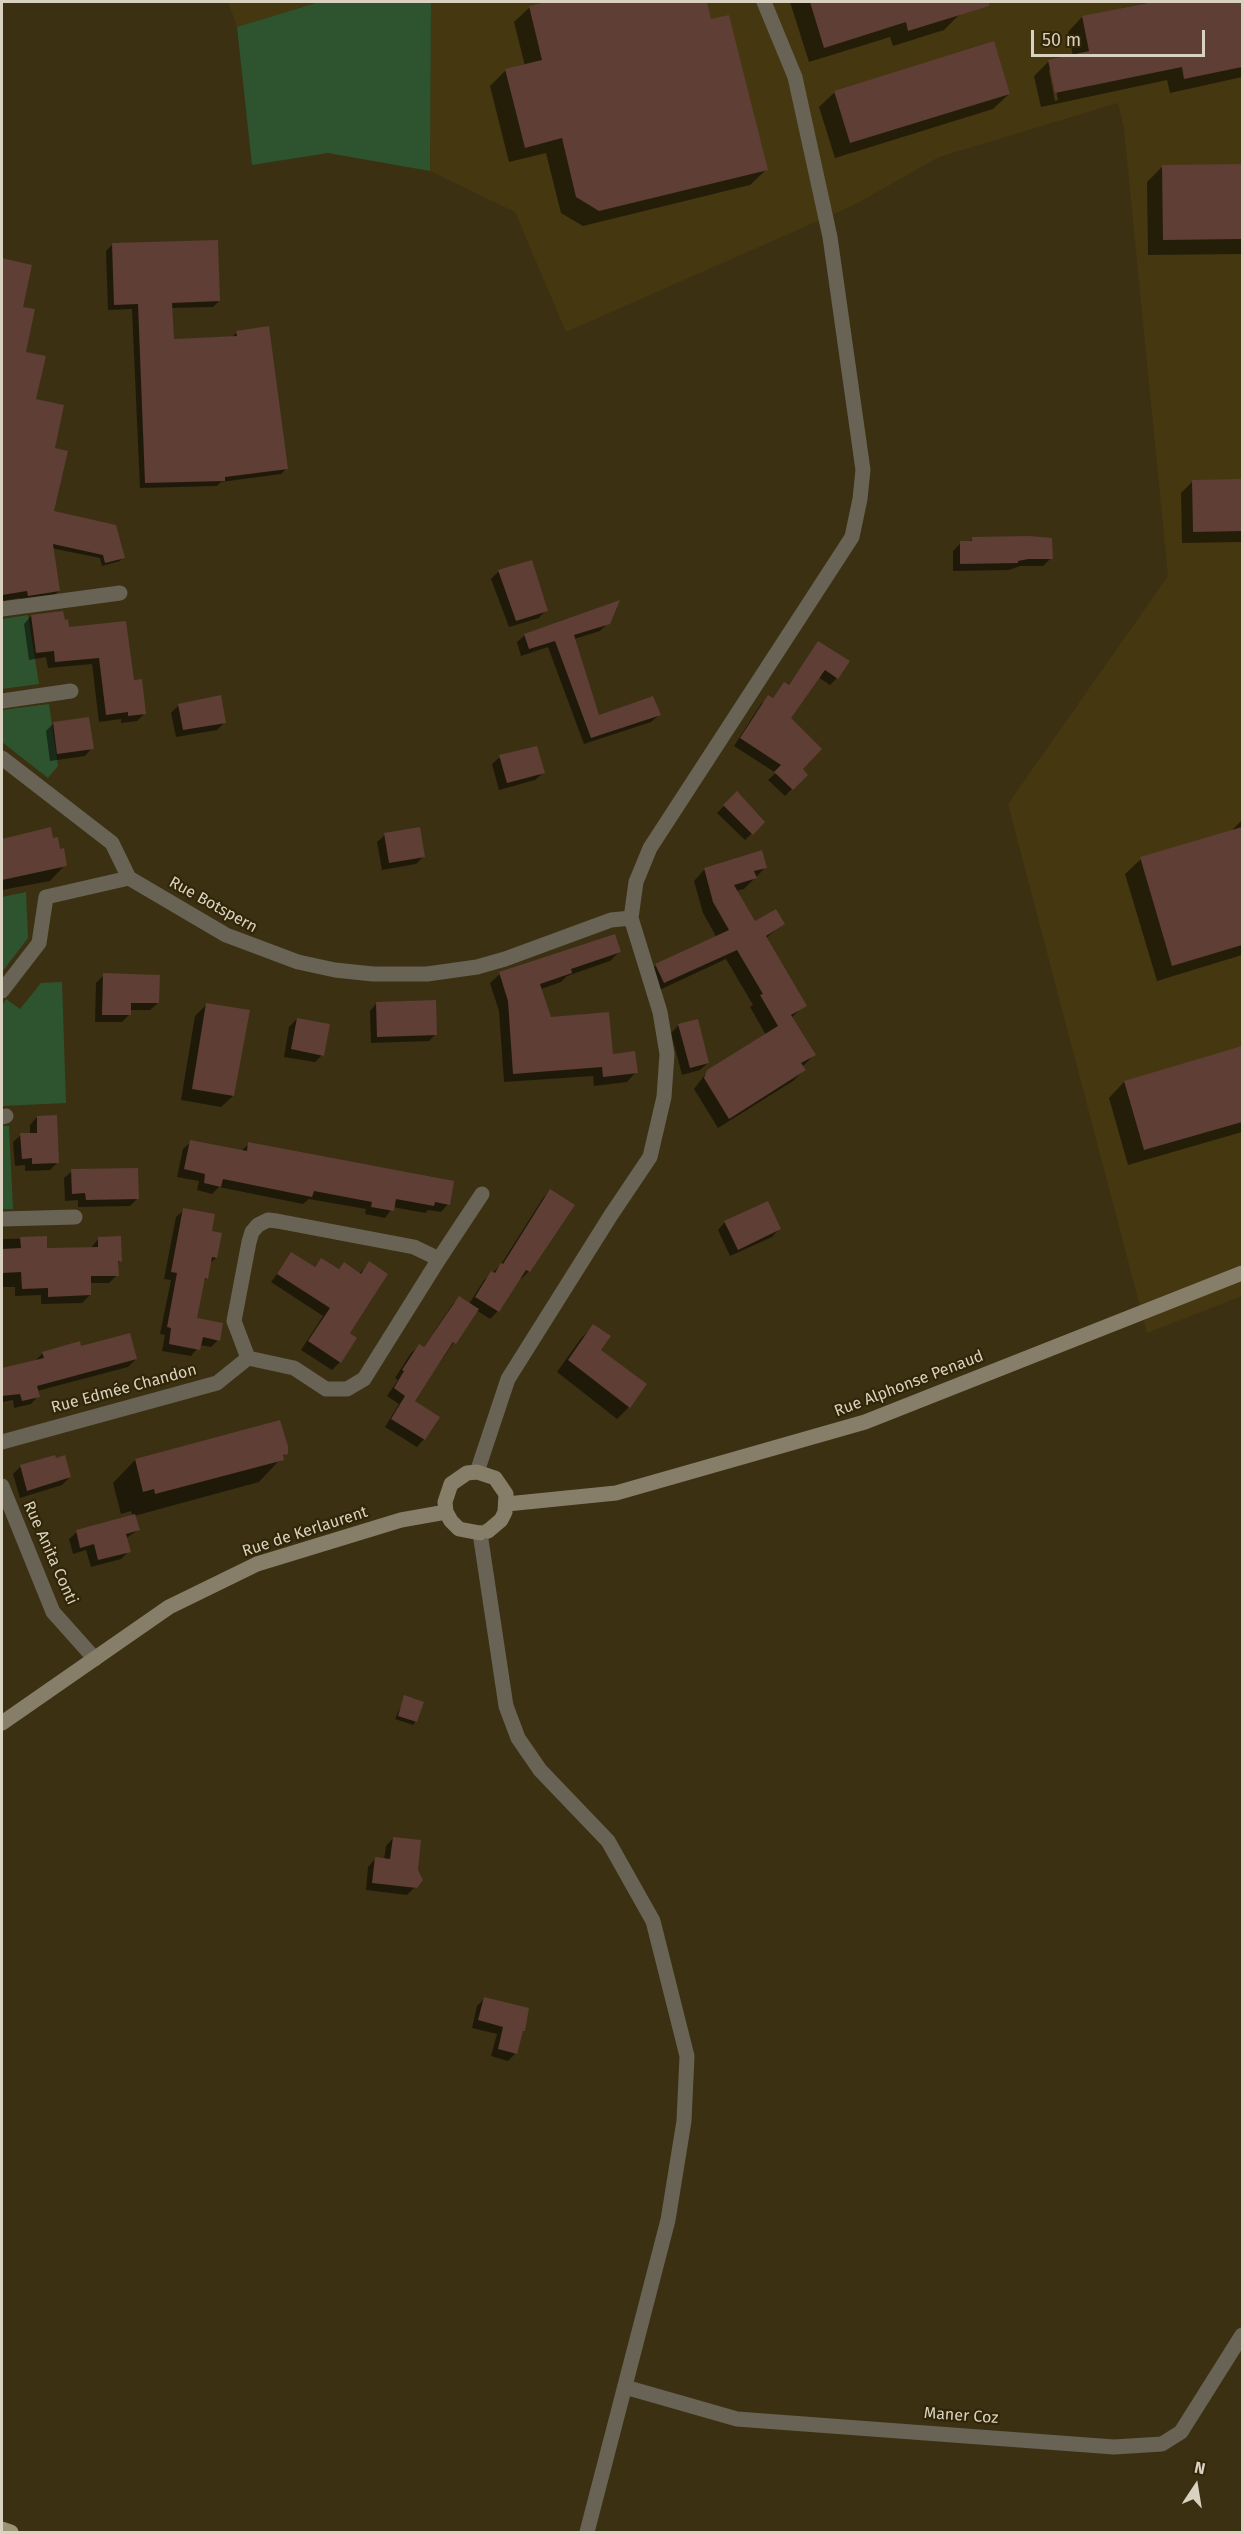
<!DOCTYPE html>
<html>
<head>
<meta charset="utf-8">
<style>
  body { margin:0 }
  #map { position:relative; width:1244px; height:2534px; overflow:hidden; background:#3b3012; font-family:"Fira Sans",sans-serif }
  canvas { display:block }
  .frame { position:absolute; inset:0; border:3px solid #d9d2c1; pointer-events:none }
  .north { position:absolute; left:1166px; top:2456px; width:60px; height:60px; -webkit-text-stroke:4px #312607; paint-order:stroke; rotate:12deg; font-size:16px; font-weight:700; line-height:24px; text-align:center; color:#d9d2c1 }
  .north::after { content:''; display:block; margin:auto; width:21px; height:27px; background:#d9d2c1; clip-path:polygon(50% 0,100% 100%,50% 72%,0 100%) }
  .scale { position:absolute; left:1031px; top:30px; width:174px; height:27px; box-sizing:border-box; border:3px solid #d9d2c1; border-top:0; padding-left:8px; font-size:18px; line-height:21px; white-space:nowrap; color:#d9d2c1; -webkit-text-stroke:4px #312607; paint-order:stroke }
</style>
</head>
<body>
<div id="map">
<canvas width="1244" height="2534"></canvas>
<div class="frame"></div>
<div class="north">N</div>
<div class="scale">50 m</div>
</div>
<script>
const ctx = document.querySelector('canvas').getContext('2d');
ctx.lineJoin = 'round';
function paint(path, color) { ctx.fillStyle = color; ctx.fill(path, 'evenodd'); }
const poly = rows => new Path2D(rows.map(r => 'M' + r).join(''));
function trace(path, color, width, dash) { ctx.strokeStyle = color; ctx.lineWidth = width; ctx.lineCap = dash ? 'butt' : 'round'; ctx.setLineDash(dash || []); ctx.stroke(path); }
function write(font, color, halo, rows, align = 'center') {
  ctx.font = font + ' "Fira Sans",sans-serif'; ctx.lineWidth = 4.5; ctx.setLineDash([]); ctx.textBaseline = 'middle'; ctx.strokeStyle = halo; ctx.fillStyle = color; for (const [text, x, y, turn = 0] of rows) {
    ctx.save(); ctx.translate(x, y); ctx.rotate((+turn || 0) * Math.PI / 180); ctx.textAlign = isNaN(turn) ? turn : align; if (halo) ctx.strokeText(text, 0, 0); ctx.fillText(text, 0, 0); ctx.restore();
  }
}
paint(poly([
  [228,2,319,2,237,27],
  [431,2,1242,2,1242,1296,1147,1333,1008,804,1168,576,1124,129,1118,103,939,157,854,205,566,332,515,212,430,171]
]), '#453710');
paint(poly([
  [319,2,431,2,430,171,328,153,252,165,237,27],
  [28,615,39,684,2,689,2,619],
  [49,704,58,766,48,778,2,742,2,710],
  [26,892,28,938,2,972,2,897],
  [62,982,66,1103,2,1106,2,1005,6,999,20,1009,41,983],
  [2,1126,9,1126,13,1209,2,1209]
]), '#2e542f');
paint(poly([
  [552,2,705,2,710,21,766,170,750,185,583,226,561,213,546,153,509,162,490,86,506,70,525,66,514,22,530,7],
  [790,2,956,2,960,14,944,30,893,46,890,37,809,62],
  [1150,2,1242,2,1242,77,1170,93,1167,80,1041,107,1034,76,1049,61,1073,56,1068,32,1082,17],
  [1049,70,1052,70,1058,100,1055,101],
  [835,92,1009,94,993,109,835,158,819,107],
  [1242,165,1242,254,1148,255,1147,182,1163,166],
  [112,245,219,301,213,307,171,308,172,340,231,338,237,332,287,468,281,474,221,482,217,486,140,488,132,309,108,310,106,251],
  [2,260,30,266,21,308,24,353,35,400,53,449,52,512,123,557,120,561,102,566,100,558,41,546,2,534],
  [1242,480,1242,542,1182,543,1181,493,1193,481],
  [973,539,1051,558,1043,566,1020,566,1009,570,953,571,953,551,961,543,968,543],
  [53,551,59,591,51,598,21,602,20,598,2,601,2,558],
  [499,571,546,610,539,618,509,627,491,579],
  [31,616,68,628,133,681,145,713,137,721,121,723,121,719,99,722,92,664,48,668,46,657,29,660,24,624],
  [608,623,600,631,574,639,598,716,659,715,651,722,584,744,548,647,521,656,517,642,525,635],
  [818,643,837,678,830,685,818,677,789,719,801,769,806,775,785,796,768,780,776,773,734,746,761,704,768,697,772,699,784,684,788,686],
  [179,705,225,722,217,730,176,737,171,713],
  [54,723,92,748,85,756,50,761,46,731],
  [500,757,543,773,535,780,499,790,492,764],
  [737,793,763,822,745,840,717,813],
  [1242,820,1242,955,1157,981,1125,874,1141,859,1230,832],
  [50,829,52,840,65,865,50,881,2,890,2,840],
  [385,835,424,856,416,864,382,870,377,842],
  [761,852,766,867,744,889,736,891,755,924,783,924,766,938,805,1005,791,1018,814,1055,802,1067,804,1070,793,1081,718,1128,694,1089,708,1071,766,1035,750,1007,753,1005,726,959,653,993,645,976,656,965,717,938,703,913,694,881,704,870],
  [619,952,610,961,567,976,561,982,541,989,550,1018,636,1072,627,1082,594,1086,593,1076,504,1082,499,1011,490,983,500,974],
  [104,975,158,1003,150,1010,129,1010,129,1015,122,1022,95,1022,96,983],
  [207,1004,233,1096,221,1107,181,1100,195,1016],
  [376,1004,435,1035,429,1041,371,1043,370,1011],
  [297,1019,322,1055,315,1062,284,1057,289,1027],
  [679,1025,708,1063,700,1070,682,1075,671,1033],
  [1242,1048,1242,1132,1128,1165,1109,1098,1124,1082],
  [37,1117,58,1162,50,1170,25,1171,25,1165,15,1166,13,1142,21,1135,30,1134,30,1125],
  [191,1142,241,1151,249,1144,448,1204,441,1212,428,1210,425,1213,393,1207,385,1218,365,1214,366,1209,309,1199,303,1204,219,1187,212,1194,197,1190,199,1181,177,1177,183,1149],
  [72,1171,138,1198,130,1206,78,1207,78,1200,65,1201,64,1178],
  [550,1191,529,1271,521,1279,519,1278,498,1311,490,1319,476,1310,413,1402,424,1439,417,1447,385,1427,399,1404,387,1396,398,1380,395,1378,411,1353,419,1346,423,1348,452,1305,459,1298,469,1304,484,1280,500,1266,543,1198],
  [184,1210,210,1232,216,1258,209,1264,207,1278,202,1282,195,1320,218,1340,211,1347,200,1345,191,1356,162,1351,165,1335,160,1334,171,1280,164,1279,176,1217],
  [725,1222,779,1229,772,1237,730,1256,718,1230],
  [45,1238,46,1250,91,1248,99,1238,120,1261,117,1264,117,1275,109,1283,90,1283,90,1295,82,1303,41,1304,41,1295,15,1296,15,1287,2,1287,2,1239],
  [292,1254,313,1268,321,1260,337,1270,344,1264,359,1274,369,1263,340,1362,332,1370,301,1350,323,1316,271,1282],
  [594,1326,599,1351,629,1407,617,1419,557,1372,582,1337],
  [80,1348,136,1359,128,1367,37,1391,38,1396,31,1404,14,1408,13,1400,2,1402,2,1370,35,1361,43,1353],
  [286,1453,259,1482,134,1516,138,1530,125,1539,129,1551,121,1559,91,1567,86,1550,73,1554,69,1539,77,1532,133,1517,131,1511,121,1514,113,1483,135,1460],
  [21,1466,70,1477,62,1485,20,1498,13,1474],
  [405,1697,416,1721,413,1725,395,1719],
  [393,1838,417,1870,415,1887,407,1895,366,1890,368,1867,375,1859,384,1860,386,1846],
  [485,1998,524,2030,521,2034,516,2053,508,2061,491,2056,497,2034,472,2028,477,2006]
]), '#0007');
paint(poly([
  [546,2,707,2,711,19,729,15,768,170,599,211,576,197,562,138,525,148,505,69,542,60,529,6],
  [810,2,989,2,989,6,908,31,906,22,824,48],
  [1152,2,1242,2,1242,67,1184,79,1182,67,1055,93,1048,60,1089,51,1082,16],
  [994,41,1010,94,850,143,834,91],
  [1242,164,1242,239,1163,240,1162,165],
  [218,240,220,301,172,303,174,339,237,336,236,331,269,326,288,469,225,477,225,481,145,483,138,304,114,305,112,243],
  [2,258,32,265,23,307,35,309,26,352,46,356,36,399,64,405,55,448,68,451,54,511,116,525,125,558,105,563,103,555,53,544,60,591,28,596,27,591,2,595],
  [1242,479,1242,531,1193,532,1192,480],
  [1028,536,1052,538,1053,559,1028,559,1018,561,1018,563,960,564,960,541,972,541,972,537],
  [532,560,548,611,516,621,498,570],
  [620,600,610,624,574,635,599,715,653,696,661,715,591,738,555,641,529,649,524,634],
  [63,611,65,620,68,619,69,627,126,621,134,680,142,679,146,714,128,716,128,712,106,715,99,658,55,662,54,651,36,653,31,615],
  [818,641,850,661,838,679,825,670,791,718,822,749,803,769,808,775,793,790,774,772,781,765,740,738,768,695,773,698,784,682,789,685],
  [221,695,226,723,183,730,178,704],
  [89,717,94,749,57,754,53,722],
  [537,746,545,773,507,783,499,755],
  [737,791,765,822,753,835,723,805],
  [51,827,53,838,58,837,60,849,64,848,67,866,2,880,2,839],
  [420,827,425,857,389,863,384,833],
  [1242,827,1242,945,1172,966,1140,857],
  [762,850,767,868,754,871,757,878,734,885,755,921,776,909,785,924,766,936,807,1006,791,1015,816,1055,801,1063,806,1070,729,1119,704,1078,707,1070,778,1026,760,995,763,994,737,950,664,983,655,964,729,930,713,902,704,868],
  [615,934,621,952,571,969,572,973,540,984,551,1017,609,1012,613,1054,635,1051,638,1073,603,1077,602,1067,513,1074,508,1001,499,972],
  [103,973,160,975,159,1003,131,1003,131,1015,102,1015],
  [436,1000,437,1035,377,1037,376,1002],
  [206,1003,250,1010,234,1096,192,1089],
  [297,1018,330,1024,324,1056,291,1049],
  [698,1019,709,1063,690,1068,678,1024],
  [1242,1046,1242,1122,1144,1150,1124,1081],
  [57,1115,59,1163,32,1164,32,1158,22,1159,20,1133,37,1133,37,1116],
  [190,1140,247,1151,248,1142,454,1181,450,1205,435,1202,434,1206,396,1199,394,1211,371,1207,372,1202,314,1191,312,1197,223,1179,221,1187,204,1183,205,1174,184,1169],
  [138,1168,139,1199,86,1200,85,1193,72,1194,71,1169],
  [550,1189,575,1205,530,1272,526,1270,499,1312,475,1297,491,1271,495,1273,501,1263,503,1264],
  [768,1201,781,1229,738,1250,724,1221],
  [183,1208,215,1214,212,1231,222,1233,217,1258,212,1257,208,1279,205,1278,197,1318,223,1323,220,1341,203,1337,200,1350,169,1344,171,1328,167,1327,177,1273,171,1272],
  [47,1236,47,1248,98,1247,98,1237,121,1236,122,1262,118,1261,119,1276,91,1276,91,1295,48,1297,48,1288,22,1289,21,1272,2,1273,2,1249,21,1248,20,1237],
  [291,1252,315,1267,321,1258,339,1269,344,1262,361,1274,369,1261,388,1274,350,1333,357,1338,341,1363,308,1341,330,1308,277,1274],
  [459,1296,479,1309,456,1344,453,1342,415,1401,440,1417,425,1440,391,1419,405,1396,394,1388,404,1371,402,1370,419,1344,424,1347],
  [593,1324,611,1336,601,1350,647,1384,630,1408,568,1360],
  [130,1333,137,1359,37,1386,40,1397,22,1401,20,1394,2,1396,2,1368,44,1358,42,1352,80,1341,81,1346],
  [280,1420,288,1446,288,1454,283,1455,284,1460,155,1494,154,1489,143,1492,135,1459],
  [55,1455,56,1458,65,1455,71,1477,27,1491,20,1465],
  [135,1514,140,1530,126,1534,131,1552,98,1560,94,1544,80,1548,76,1530],
  [404,1695,424,1702,417,1722,398,1716],
  [393,1837,421,1840,418,1870,423,1880,417,1888,372,1883,375,1857,390,1859],
  [484,1997,529,2008,525,2031,523,2031,517,2054,498,2049,503,2027,478,2020]
]), '#5e3e35');
trace(poly([
  [2,609,120,593],
  [2,701,71,691],
  [2,758,112,843,129,878,226,935,298,962,335,970,373,974,427,974,477,967,505,959,611,920,631,918],
  [2,991,39,943,46,897,129,878],
  [2,1117,6,1116],
  [2,1219,75,1217],
  [439,1259,482,1194],
  [2,1442,217,1383,248,1358,294,1368,326,1389,347,1389,364,1379,439,1259,414,1247,277,1221,268,1220,258,1225,252,1232,249,1242,234,1321,248,1358],
  [477,1472,508,1379,611,1215,650,1157,664,1097,667,1054,660,1012,631,918,636,882,650,848,852,537,860,499,863,470,830,237,795,77,764,2],
  [2,1486,53,1612,95,1659],
  [488,1531,480,1533,506,1706,518,1738,540,1770,608,1841,653,1921,687,2056,684,2121,668,2220,587,2532],
  [625,2387,737,2419,1114,2447,1162,2444,1181,2432,1242,2335]
]), '#686355', 15);
trace(poly([
  [507,1504,616,1493,865,1422,1242,1273],
  [480,1533,459,1529,451,1521,446,1512,445,1502,451,1484,467,1473,477,1472,495,1478,506,1494,505,1512,501,1520,488,1531],
  [2,1723,169,1607,257,1564,401,1520,446,1512]
]), '#867e69', 15);
trace(poly([
  [2,2529,11,2532]
]), '#9d9377', 15);
write('16px', '#d9d2c1', '#312607', [
  ["Rue Botspern",213,905,29],
  ["Rue Alphonse Penaud",909,1384,-21],
  ["Rue Edmée Chandon",124,1389,-15],
  ["Rue de Kerlaurent",305,1532,-18],
  ["Rue Anita Conti",50,1553,66],
  ["Maner Coz",961,2416,4]
]);
</script>
</body>
</html>
